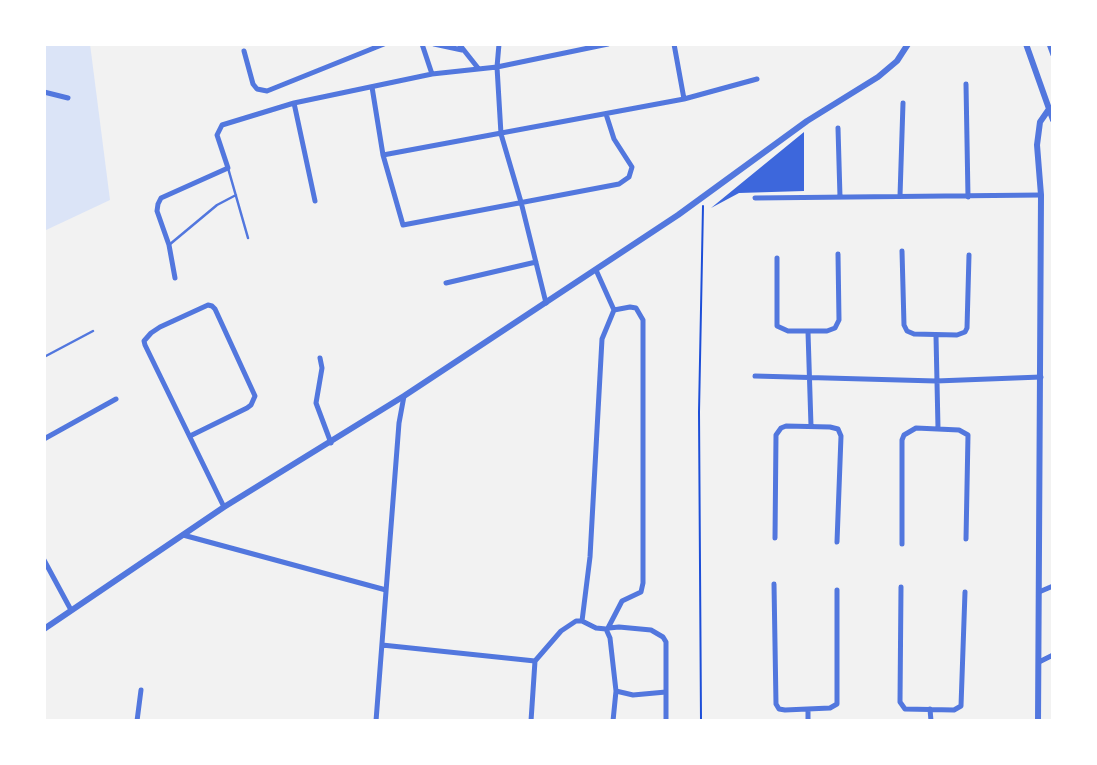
<!DOCTYPE html>
<html>
<head>
<meta charset="utf-8">
<style>
  body { margin:0 }
  #map { position:relative; width:1097px; height:765px; overflow:hidden; background:#f2f2f2; font-family:Manrope,sans-serif }
  canvas { display:block }
  .frame { position:absolute; inset:0; border:46px solid #fff; pointer-events:none }
</style>
</head>
<body>
<div id="map">
<canvas width="1097" height="765"></canvas>
<div class="frame"></div>
</div>
<script>
const ctx = document.querySelector('canvas').getContext('2d');
ctx.lineJoin = 'round';
function paint(path, color) { ctx.fillStyle = color; ctx.fill(path, 'evenodd'); }
const poly = rows => new Path2D(rows.map(r => 'M' + r).join(''));
function trace(path, color, width, dash) { ctx.strokeStyle = color; ctx.lineWidth = width; ctx.lineCap = dash ? 'butt' : 'round'; ctx.setLineDash(dash || []); ctx.stroke(path); }
paint(poly([
  [44,44,90,44,110,200,44,231]
]), '#dbe4f7');
paint(poly([
  [804,132,804,191,739,193,711,208]
]), '#3d67dc');
trace(poly([
  [701,721,699,412,703,206]
]), '#1d4ed8', 2);
trace(poly([
  [228,168,248,238],
  [169,245,217,205,236,195],
  [44,357,93,331]
]), '#5277de', 2.5);
trace(poly([
  [422,44,432,74],
  [434,44,462,50],
  [459,44,478,68],
  [499,44,497,67,501,134,521,202,546,303],
  [674,44,684,99],
  [1049,44,1053,55],
  [244,51,253,84,257,89,267,91,384,44],
  [966,84,968,197],
  [372,87,383,155,403,225,619,184,629,177,632,167,614,139,606,114],
  [44,92,68,98],
  [294,103,315,201],
  [838,128,840,197],
  [383,155,684,99,757,79],
  [900,196,903,103],
  [755,198,1041,195],
  [902,251,904,325,907,331,914,334,957,335,965,332,967,328,969,255],
  [777,258,777,326,788,331,827,331,835,328,839,320,838,254],
  [596,270,614,310,630,307,636,308,643,320,643,583,641,592,622,601,608,628],
  [175,278,169,245,157,211,158,204,161,198,228,168,217,135,222,125,294,103,432,74,497,67,608,44],
  [446,283,536,262],
  [808,332,811,426],
  [936,336,938,428],
  [320,358,322,368,316,403,331,443],
  [755,376,936,381,1041,377],
  [190,436,247,408,251,405,255,396,215,309,212,306,208,305,160,327,151,333,144,341,145,345,224,507],
  [44,439,116,399],
  [183,535,386,590],
  [775,538,776,435,781,428,786,426,830,427,838,429,841,436,837,542],
  [902,544,902,440,904,435,916,428,959,430,968,435,966,539],
  [44,560,71,610],
  [774,584,776,704,779,709,785,710,830,708,837,704,837,590],
  [901,587,900,702,905,709,954,710,961,706,965,592],
  [1039,592,1053,586],
  [582,621,590,557,602,339,614,310],
  [582,621,596,628,606,629,610,638,616,691,613,721],
  [609,628,619,627,651,630,663,637,666,642,666,721],
  [382,645,535,661],
  [535,661,561,631,576,621,582,621],
  [1039,662,1053,655],
  [616,691,633,695,666,692],
  [930,709,931,721],
  [808,710,808,721],
  [137,721,141,690],
  [376,721,399,423,404,396],
  [531,721,535,661]
]), '#5277de', 5);
trace(poly([
  [1026,44,1053,120],
  [44,629,224,507,404,396,678,215,807,121,878,77,897,61,908,44],
  [1038,721,1041,195,1037,145,1040,122,1049,109]
]), '#5277de', 6);
</script>
</body>
</html>
